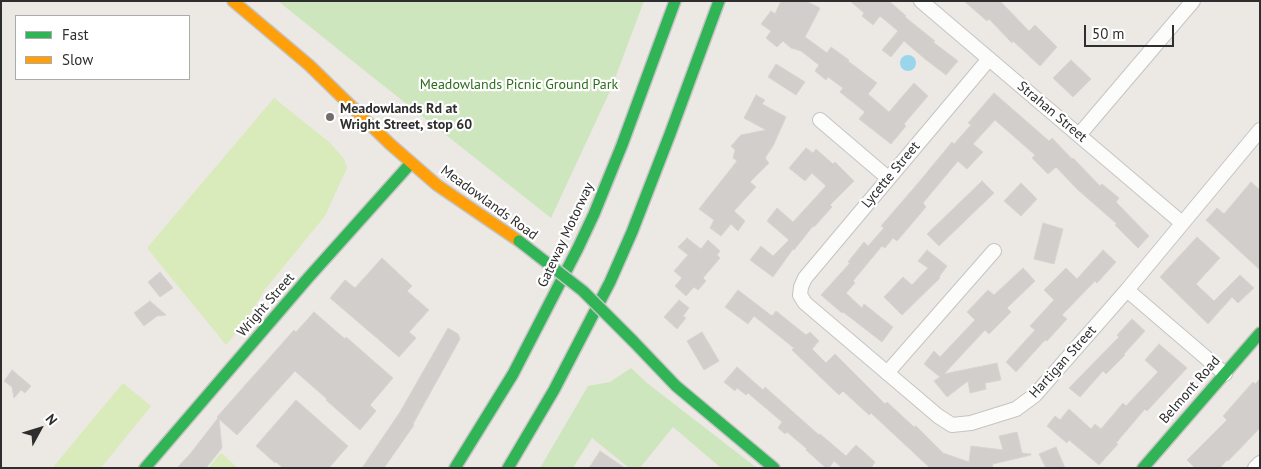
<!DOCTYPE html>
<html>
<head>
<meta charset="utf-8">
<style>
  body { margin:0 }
  #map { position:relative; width:1261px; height:469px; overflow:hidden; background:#ece8e4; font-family:"PT Sans",sans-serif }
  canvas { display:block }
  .frame { position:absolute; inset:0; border:2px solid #2e2e2e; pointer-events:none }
  .legend { position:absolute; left:15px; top:15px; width:175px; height:65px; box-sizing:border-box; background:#fff; border:1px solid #ababab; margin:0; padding:6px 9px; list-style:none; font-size:15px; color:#2e2e2e }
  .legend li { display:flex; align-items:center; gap:10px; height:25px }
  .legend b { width:25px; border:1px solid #ababab }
  .north { position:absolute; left:15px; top:404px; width:50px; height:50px; -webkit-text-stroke:4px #fff; paint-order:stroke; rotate:51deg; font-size:14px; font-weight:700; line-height:20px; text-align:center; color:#2e2e2e }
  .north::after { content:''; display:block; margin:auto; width:18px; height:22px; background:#2e2e2e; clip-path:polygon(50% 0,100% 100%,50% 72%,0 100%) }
  .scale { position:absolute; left:1084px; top:25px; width:90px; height:22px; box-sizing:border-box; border:2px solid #2e2e2e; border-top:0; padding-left:6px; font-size:15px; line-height:18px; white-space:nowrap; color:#2e2e2e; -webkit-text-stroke:4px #fff; paint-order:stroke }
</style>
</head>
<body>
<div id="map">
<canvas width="1261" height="469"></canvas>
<div class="frame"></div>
<ul class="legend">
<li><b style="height:6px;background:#30b455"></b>Fast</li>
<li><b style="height:6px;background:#ff9f0a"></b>Slow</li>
</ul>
<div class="north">N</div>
<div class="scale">50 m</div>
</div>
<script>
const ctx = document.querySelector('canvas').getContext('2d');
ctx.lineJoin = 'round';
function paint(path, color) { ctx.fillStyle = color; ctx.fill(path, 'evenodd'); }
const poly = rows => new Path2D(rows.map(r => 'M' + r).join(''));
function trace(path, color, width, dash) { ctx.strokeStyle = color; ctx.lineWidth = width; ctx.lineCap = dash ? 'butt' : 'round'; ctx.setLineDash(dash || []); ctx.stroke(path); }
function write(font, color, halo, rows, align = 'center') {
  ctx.font = font + ' "PT Sans",sans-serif'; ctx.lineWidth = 4.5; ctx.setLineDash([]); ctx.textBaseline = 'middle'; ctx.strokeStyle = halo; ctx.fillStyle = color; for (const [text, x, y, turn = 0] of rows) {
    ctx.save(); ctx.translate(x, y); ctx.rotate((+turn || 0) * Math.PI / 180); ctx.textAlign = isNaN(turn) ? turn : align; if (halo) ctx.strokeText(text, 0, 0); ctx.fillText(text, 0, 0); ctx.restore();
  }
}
paint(poly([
  [278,1,644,1,611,89,551,218,365,71],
  [631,368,647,383,757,468,721,468,673,427,640,468,629,468,592,438,573,468,540,468,588,386,610,382]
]), '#cee6be');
paint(poly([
  [274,98,329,142,344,159,347,168,325,216,266,288,245,322,226,345,147,248],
  [123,383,151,406,101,468,56,468,54,466],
  [221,453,238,468,208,468]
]), '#d9eabb');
paint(poly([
  '900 63a8 8 0 1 1 16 0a8 8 0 1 1-16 0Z'
]), '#99d6ec');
const building = poly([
  [781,1,806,1,820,8,805,37,827,53,831,47,849,60,848,61,877,83,868,94,889,112,914,83,928,96,904,124,906,126,891,144,859,119,865,112,840,92,843,88,828,77,826,80,815,71,819,65,801,51,791,48,783,41,777,47,766,38,771,31,761,24,771,11,775,14,781,1],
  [850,1,889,1,906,16,905,17,935,41,933,42,958,61,946,75,925,59,904,41,891,57,882,50,898,31,880,16,873,25,862,16,864,13,850,1],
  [964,1,1000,1,1029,31,1035,25,1057,47,1040,66,1013,41,1012,43,989,19,987,21,964,1],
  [1071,60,1091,79,1073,97,1053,78,1071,60],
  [776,64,805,82,796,95,768,77,776,64],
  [994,93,1049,141,1052,138,1072,159,1073,158,1100,186,1102,184,1119,198,1116,202,1149,236,1138,248,1115,225,1117,224,1078,190,1056,167,1048,174,1032,158,1035,155,995,120,973,144,983,152,967,169,958,161,923,203,926,207,897,241,893,238,885,248,882,246,853,281,855,283,846,293,862,308,864,304,893,327,882,342,843,312,842,313,821,295,850,263,848,262,864,242,868,246,884,228,881,226,919,182,952,142,954,144,971,125,968,123,994,93],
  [756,95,765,100,762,104,786,117,773,146,765,158,769,163,750,182,756,187,734,211,745,221,738,231,731,224,721,236,710,228,714,220,699,209,737,161,733,158,735,150,731,146,741,135,766,130,744,118,756,95],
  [806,148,813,153,816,149,833,164,835,162,854,181,830,205,832,207,814,227,813,226,794,250,793,249,773,277,750,260,761,246,773,256,789,240,767,221,777,208,793,222,826,186,812,173,805,181,789,168,806,148],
  [982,181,994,193,939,246,927,234,982,181],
  [1251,182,1260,190,1260,270,1206,220,1217,208,1224,214,1251,182],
  [1021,183,1037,199,1021,216,1004,201,1021,183],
  [1043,223,1063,229,1054,264,1034,259,1043,223],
  [1197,237,1220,258,1196,284,1214,301,1240,275,1254,288,1238,303,1232,297,1208,324,1160,277,1197,237],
  [687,238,701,249,708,240,720,251,717,255,720,258,703,278,706,281,698,290,694,287,686,296,675,286,682,278,674,271,688,255,678,247,687,238],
  [927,250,947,266,939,277,940,278,902,315,884,297,903,277,912,285,928,268,918,261,927,250],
  [1103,250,1116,262,1097,283,1095,281,1062,315,1067,319,1047,341,1045,340,1016,372,1006,362,1035,330,1030,326,1054,300,1044,290,1066,268,1077,279,1103,250],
  [382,258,412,286,407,291,429,310,409,332,416,338,399,357,330,298,345,280,355,288,382,258],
  [1023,268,1035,281,1007,308,1011,312,989,334,985,330,944,374,997,363,1001,380,985,383,986,389,970,393,968,381,947,397,934,381,940,377,924,364,934,351,940,357,975,320,967,312,988,290,994,295,1023,268],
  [160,272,173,288,160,297,148,282,160,272],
  [738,290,772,316,776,311,806,335,810,332,819,341,812,349,826,363,835,354,885,404,887,402,914,427,916,426,943,453,969,462,971,446,1003,450,999,436,1017,432,1022,453,1031,454,1031,455,993,464,992,468,930,468,871,413,869,415,843,391,839,395,792,350,794,348,754,316,748,324,725,307,738,290],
  [679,300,689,308,683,316,686,318,677,329,664,317,679,300],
  [150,301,166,315,157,316,144,326,134,313,150,301],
  [314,312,345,339,346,337,393,378,370,405,376,411,360,430,326,400,327,399,295,371,237,435,219,419,222,448,206,468,177,468,190,454,218,418,217,417,294,330,296,332,314,312],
  [1132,319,1145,331,1124,354,1125,355,1106,374,1103,371,1080,397,1069,388,1119,337,1117,335,1132,319],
  [448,328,458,334,460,339,413,424,414,425,384,468,362,468,400,412,448,328],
  [702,332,719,361,704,370,687,341,702,332],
  [1159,344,1187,368,1147,411,1145,409,1116,443,1118,444,1099,465,1069,440,1067,443,1047,426,1055,416,1060,420,1069,409,1091,429,1095,424,1101,429,1123,403,1126,406,1158,372,1145,360,1159,344],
  [737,367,763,390,765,387,819,435,820,434,846,456,856,445,875,462,871,468,842,468,834,461,829,468,826,468,806,450,807,449,787,432,785,434,778,428,782,422,748,393,746,395,737,388,735,391,724,382,737,367],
  [12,370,31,386,25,393,21,390,14,398,12,387,4,381,12,370],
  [1260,379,1260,428,1228,461,1227,460,1220,468,1195,468,1187,460,1227,420,1223,416,1253,382,1255,384,1260,379],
  [296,400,348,446,329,468,283,468,276,462,275,463,256,446,296,400],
  [1056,447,1065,468,1046,468,1039,454,1056,447],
  [600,451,625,468,589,468,600,451]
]);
paint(building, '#d1cecb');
trace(building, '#d7d4d0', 1);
const street = poly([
  [921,1,1182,223],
  [989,59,805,278,801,287,800,295,805,303,938,416,952,425,971,423,1016,409,1035,395,1127,290,1260,130],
  [820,120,888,178],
  [1079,135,1193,1],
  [1127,290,1225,374],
  [887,373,994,251],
  [1255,468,1260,463]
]);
const fast = poly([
  [633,341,676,386,774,468],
  [145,468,308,278,411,163],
  [455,468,513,374,578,248,594,214,622,145,675,1],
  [508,468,554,390,610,282,632,232,670,134,719,1],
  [1143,468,1260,333]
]);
const slow = poly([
  [233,1,309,65,390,144,437,185,519,241]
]);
trace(street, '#c5c4c5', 16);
trace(fast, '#c5c4c5', 14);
trace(slow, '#c5c4c5', 14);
trace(street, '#fcfcfb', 14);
trace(fast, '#30b455', 11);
trace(slow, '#ff9f0a', 11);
const fastBridge = poly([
  [519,241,583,291,633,341]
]);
trace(fastBridge, '#c5c4c5', 14, []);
trace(fastBridge, '#30b455', 11);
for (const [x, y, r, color] of [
  [330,117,5,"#706f6e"]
]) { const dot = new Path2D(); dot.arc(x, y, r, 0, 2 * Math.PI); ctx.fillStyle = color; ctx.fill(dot); trace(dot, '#fff', 2); }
write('14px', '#2c6e1b', '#fff', [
  ["Meadowlands Picnic Ground Park",519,85]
]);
write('bold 14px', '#2e2e2e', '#fff', [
  ["Meadowlands Rd at",340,109],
  ["Wright Street, stop 60",340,125]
], 'left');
write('14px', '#2e2e2e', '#fff', [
  ["Strahan Street",1052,112,40],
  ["Lycette Street",891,175,-50],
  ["Meadowlands Road",489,203,36],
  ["Gateway Motorway",566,235,-65],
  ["Wright Street",266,305,-49],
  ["Hartigan Street",1063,362,-48],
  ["Belmont Road",1190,390,-49]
]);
</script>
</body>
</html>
